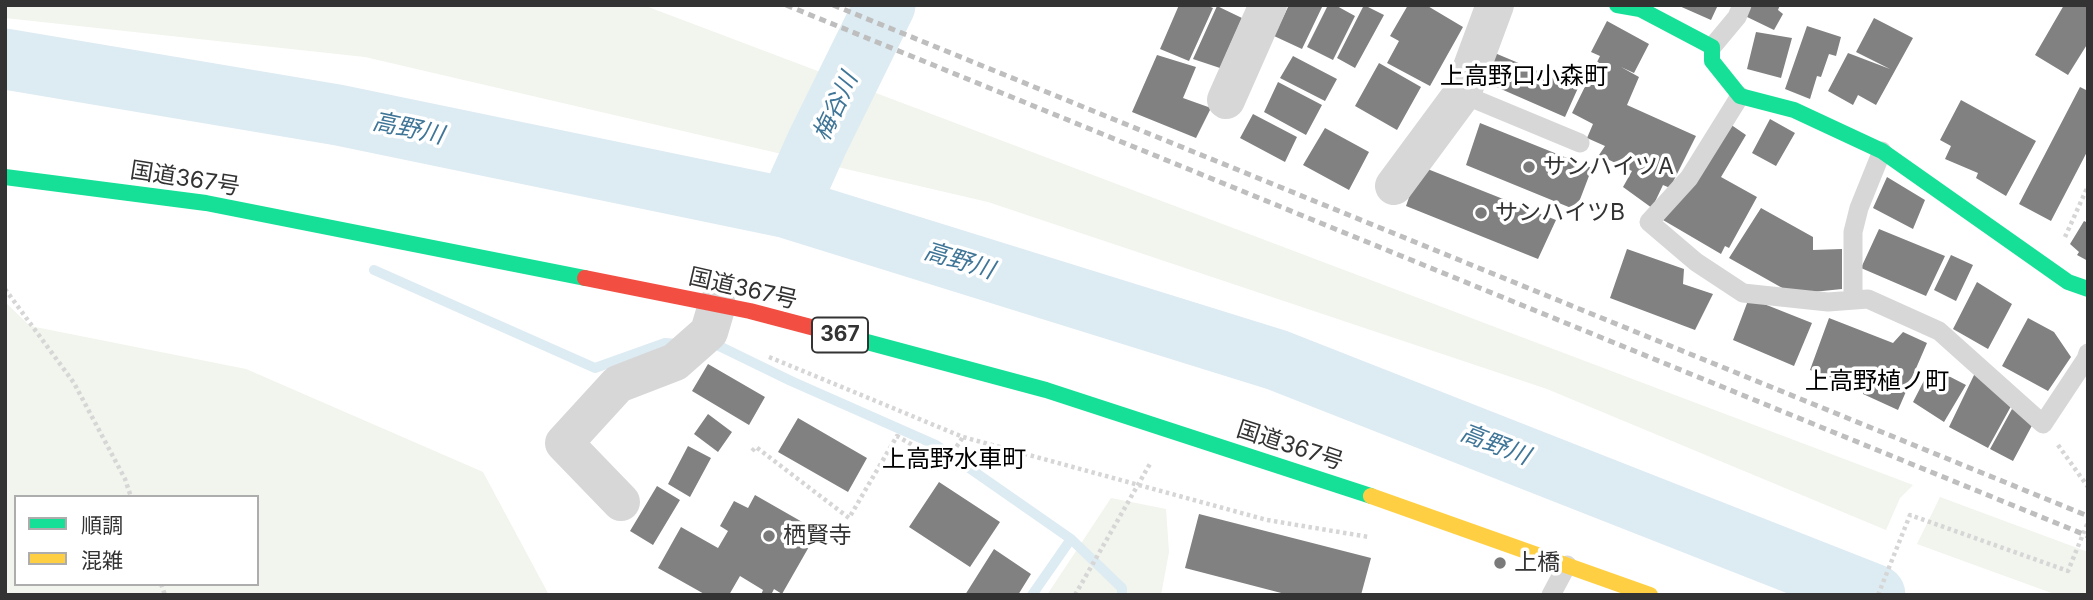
<!DOCTYPE html>
<html>
<head>
<meta charset="utf-8">
<style>
  body { margin:0 }
  #map { position:relative; width:2093px; height:600px; overflow:hidden; background:#fff; font-family:Inter,"Noto Sans JP",sans-serif }
  canvas { display:block }
  .frame { position:absolute; inset:0; border:7px solid #333; pointer-events:none }
  .legend { position:absolute; left:14px; top:495px; width:245px; height:91px; box-sizing:border-box; background:#fff; border:2px solid #adadad; margin:0; padding:9px 12px; list-style:none; font-size:21px; color:#333 }
  .legend li { display:flex; align-items:center; gap:14px; height:35px }
  .legend b { width:35px; border:2px solid #adadad }
</style>
</head>
<body>
<div id="map">
<canvas width="2093" height="600"></canvas>
<div class="frame"></div>
<ul class="legend">
<li><b style="height:9px;background:#16e098"></b>順調</li>
<li><b style="height:9px;background:#ffcf43"></b>混雑</li>
</ul>
</div>
<script>
const ctx = document.querySelector('canvas').getContext('2d');
ctx.lineJoin = 'round';
function paint(path, color) { ctx.fillStyle = color; ctx.fill(path, 'evenodd'); }
const poly = rows => new Path2D(rows.map(r => 'M' + r).join(''));
function trace(path, color, width, dash) { ctx.strokeStyle = color; ctx.lineWidth = width; ctx.lineCap = dash ? 'butt' : 'round'; ctx.setLineDash(dash || []); ctx.stroke(path); }
function write(font, color, halo, rows, align = 'center') {
  ctx.font = font + ' Inter,"Noto Sans JP",sans-serif'; ctx.lineWidth = 7; ctx.setLineDash([]); ctx.textBaseline = 'middle'; ctx.strokeStyle = halo; ctx.fillStyle = color; for (const [text, x, y, turn = 0] of rows) {
    ctx.save(); ctx.translate(x, y); ctx.rotate((+turn || 0) * Math.PI / 180); ctx.textAlign = isNaN(turn) ? turn : align; if (halo) ctx.strokeText(text, 0, 0); ctx.fillText(text, 0, 0); ctx.restore();
  }
}
paint(poly([
  [5,5,643,5,1913,485,1900,498,1886,530,1547,389,988,202,365,57,5,18],
  [5,302,30,326,246,369,483,472,549,595,5,595],
  [16,497,257,497,257,584,16,584],
  [1940,497,2088,552,2088,595,2057,595,1917,544],
  [1111,498,1166,509,1169,552,1161,595,1047,595]
]), '#f1f5ed');
trace(poly([
  [374,270,595,368,665,343,679,344],
  [709,345,717,345,791,381,936,445,1071,539,1122,588,1122,595],
  [1032,595,1071,539]
]), '#ddebf3', 10);
trace(poly([
  [5,59,338,115,788,208,1277,360,1875,595],
  [788,208,817,143,885,5]
]), '#ddebf3', 61);
paint(poly([
  [1179,5,1206,5,1213,8,1189,61,1160,49],
  [1289,5,1323,5,1302,49,1274,36],
  [1328,5,1335,5,1355,16,1333,60,1307,47],
  [1364,5,1384,15,1355,68,1337,58],
  [1408,5,1426,5,1463,27,1430,86,1387,63,1399,41,1390,36],
  [1677,5,1718,5,1711,20],
  [1750,5,1780,5,1778,10,1783,14,1774,30,1745,16],
  [2064,5,2088,5,2088,43,2068,75,2035,55],
  [1217,6,1242,18,1220,68,1193,59],
  [1874,18,1913,38,1876,105,1858,95,1853,105,1828,91,1848,53,1890,69,1856,52],
  [1607,21,1649,44,1634,73,1621,67,1639,77,1627,105,1696,136,1670,188,1663,185,1652,208,1623,187,1632,171,1599,155,1605,146,1587,138,1593,124,1572,113,1600,56,1591,52],
  [1807,26,1841,37,1836,56,1829,54,1821,77,1817,76,1810,99,1785,89],
  [1756,32,1792,38,1781,78,1747,69],
  [1490,51,1578,88,1565,117,1478,79],
  [1157,55,1196,67,1183,98,1211,108,1196,138,1132,112],
  [1293,56,1337,79,1325,101,1280,78],
  [1379,63,1421,87,1397,130,1355,106],
  [1278,82,1322,105,1306,135,1264,112],
  [2080,87,2088,91,2088,150,2051,221,2019,204],
  [1961,100,2036,141,2006,196,1976,178,1978,173,1945,159,1951,146,1940,140],
  [1253,114,1297,137,1285,162,1240,138],
  [1770,119,1795,133,1776,166,1752,153],
  [1727,122,1746,135,1721,177,1757,197,1729,248,1725,246,1721,254,1663,220],
  [1480,123,1592,168,1576,210,1466,165],
  [1325,128,1369,152,1349,190,1303,165],
  [1420,166,1556,220,1538,259,1406,206],
  [1887,177,1925,200,1913,229,1873,208],
  [1761,208,1813,237,1813,250,1842,249,1842,289,1793,294,1729,258],
  [2084,221,2088,223,2088,261,2077,255,2079,252,2070,244],
  [1879,229,1945,256,1926,296,1861,268],
  [1627,249,1684,269,1683,284,1713,294,1695,330,1610,298],
  [1951,255,1973,265,1956,301,1934,290],
  [1977,282,2012,304,1988,349,1953,329],
  [1749,298,1812,323,1794,366,1733,340],
  [1829,318,1893,343,1903,332,1927,343,1898,410,1863,394,1864,390,1810,370],
  [2028,318,2054,332,2071,357,2048,391,2002,366],
  [708,364,765,397,749,425,692,391],
  [1931,367,1966,385,1944,422,1913,402],
  [1975,373,2015,399,1988,448,1949,427],
  [2012,409,2036,418,2013,461,1990,449],
  [708,414,732,432,718,452,694,434],
  [798,418,867,458,848,492,778,452],
  [688,446,711,458,690,497,668,484],
  [939,482,1000,522,970,567,909,527],
  [657,486,680,500,653,545,630,531],
  [755,495,818,531,782,594,774,589,771,595,761,595,763,590,740,576,729,595,706,595,658,568,681,527,718,548,728,531,720,526,734,501,748,508],
  [1199,514,1371,558,1361,595,1289,595,1185,568],
  [994,549,1031,574,1018,595,965,595]
]), '#818181');
trace(poly([
  [2065,237,2088,186],
  [5,289,74,383,125,479,131,497],
  [769,357,963,437,1267,520,1369,537],
  [2058,445,2088,487],
  [752,451,756,447,849,518,897,436,945,464,963,437],
  [161,584,165,595],
  [1075,595,1151,462],
  [1878,595,1910,515,2068,571,2088,522]
]), '#d6d6d6', 4.5, [3.5, 3.5]);
trace(poly([
  [1712,47,1737,17,1742,5],
  [1462,94,1580,143],
  [1740,96,1689,178,1649,222,1696,262,1743,293,1828,302,1868,299,1939,331,2043,424,2086,359,2088,353],
  [1853,300,1853,232,1859,208,1882,151],
  [1551,595,1567,565]
]), '#d7d7d7', 19);
trace(poly([
  [1226,100,1268,5],
  [1394,186,1462,94,1495,5],
  [621,502,564,443,618,384,675,362,709,332,717,305]
]), '#d7d7d7', 38);
trace(poly([
  [1617,5,1640,9,1712,47,1712,61,1740,96,1794,110,1882,151,2068,282,2088,289],
  [5,177,206,203,585,278],
  [826,331,1046,390,1371,496]
]), '#16e098', 16);
trace(poly([
  [1371,496,1650,595]
]), '#ffcf43', 16);
trace(poly([
  [585,278,750,311,826,331]
]), '#f24e42', 16);
trace(poly([
  [786,5,2088,536],
  [833,5,2088,516]
]), '#bebebe', 5, [7, 5]);
for (const [x, y, r, color] of [
  [1529,167,7,"#7a7a7a"],
  [1481,213,7,"#7a7a7a"],
  [769,536,7,"#7a7a7a"],
  [1500,563,7,"#7a7a7a"]
]) { const dot = new Path2D(); dot.arc(x, y, r, 0, 2 * Math.PI); ctx.fillStyle = color; ctx.fill(dot); trace(dot, '#fff', 2.5); }
for (const [x, y, w] of [
  [840,335,56]
]) { const box = new Path2D(); box.roundRect(x - w / 2, y - 17.5, w, 35, 5); ctx.fillStyle = '#fff'; ctx.fill(box); trace(box, '#333', 2); }
write('bold 21px', '#333', null, [
  ["367",840,335]
]);
write('23px', '#333', '#fff', [
  ["サンハイツA",1543,167],
  ["サンハイツB",1495,213],
  ["栖賢寺",783,536],
  ["上橋",1514,563]
], 'left');
write('23px', '#333', '#fff', [
  ["国道367号",185,179,9],
  ["国道367号",743,289,13],
  ["国道367号",1290,446,18]
]);
write('24px', '#000', '#fff', [
  ["上高野口小森町",1524,77],
  ["上高野植ノ町",1877,382],
  ["上高野水車町",954,460]
]);
write('italic 24px', '#3f7597', '#fff', [
  ["梅谷川",836,107,-65],
  ["高野川",408,129,12],
  ["高野川",959,261,17],
  ["高野川",1495,445,21]
]);
</script>
</body>
</html>
